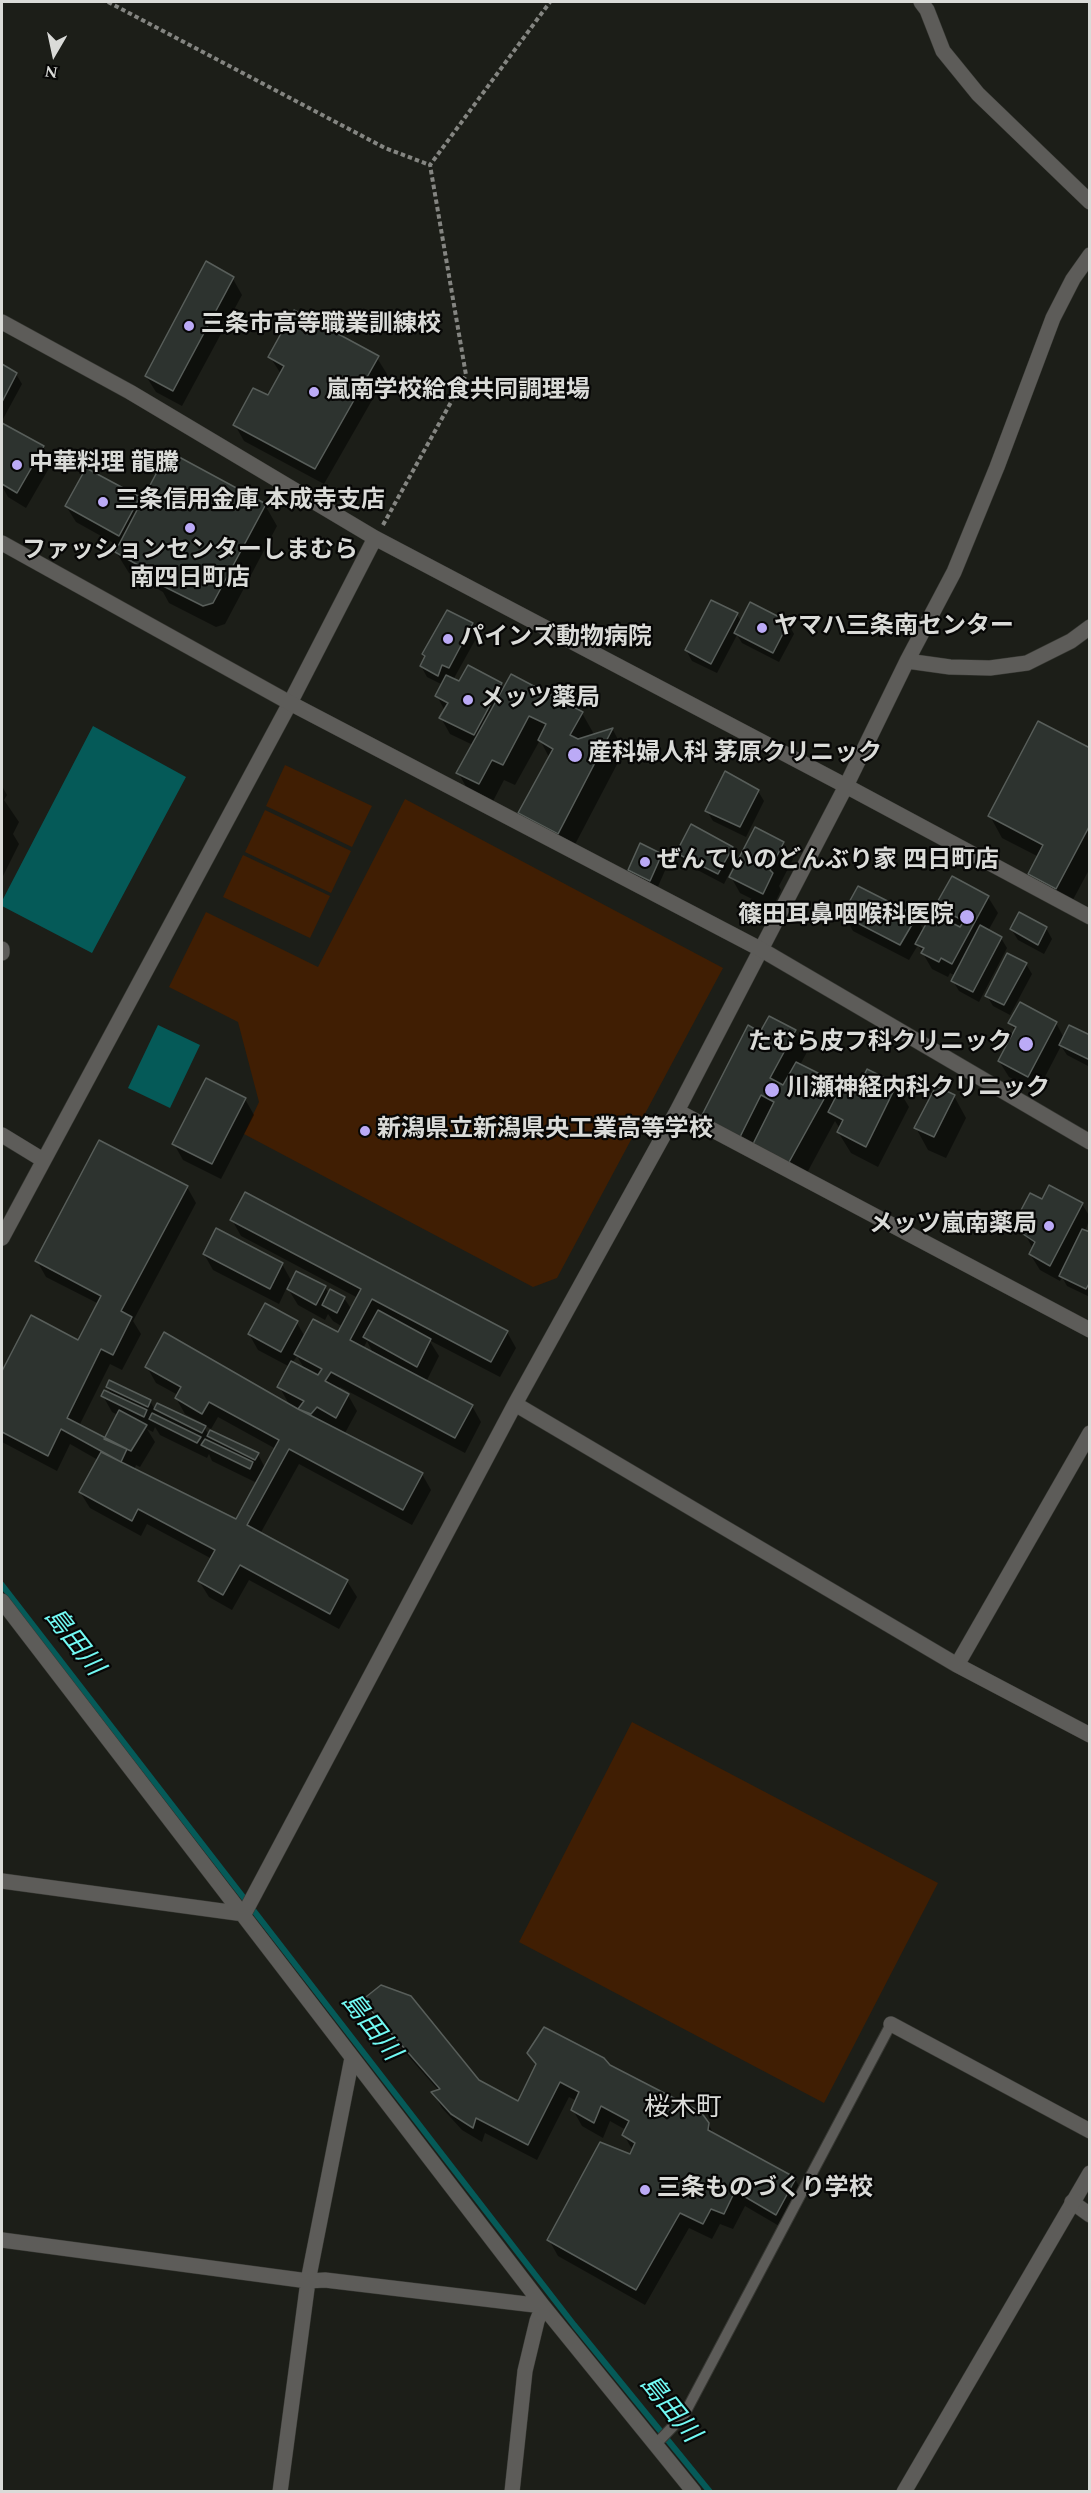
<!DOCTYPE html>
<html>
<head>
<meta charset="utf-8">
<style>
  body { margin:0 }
  #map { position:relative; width:1091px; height:2493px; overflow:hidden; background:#1c1e18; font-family:Spectral,serif }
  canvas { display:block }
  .frame { position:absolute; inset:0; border:3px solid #dadbd8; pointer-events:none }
  .north { position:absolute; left:24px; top:24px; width:60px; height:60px; -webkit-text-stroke:4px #070706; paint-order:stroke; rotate:189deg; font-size:16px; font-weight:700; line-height:24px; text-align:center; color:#dadbd8 }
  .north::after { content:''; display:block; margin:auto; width:21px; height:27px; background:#dadbd8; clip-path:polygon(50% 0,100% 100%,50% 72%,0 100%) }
</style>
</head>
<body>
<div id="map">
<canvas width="1091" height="2493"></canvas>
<div class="frame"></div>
<div class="north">N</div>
</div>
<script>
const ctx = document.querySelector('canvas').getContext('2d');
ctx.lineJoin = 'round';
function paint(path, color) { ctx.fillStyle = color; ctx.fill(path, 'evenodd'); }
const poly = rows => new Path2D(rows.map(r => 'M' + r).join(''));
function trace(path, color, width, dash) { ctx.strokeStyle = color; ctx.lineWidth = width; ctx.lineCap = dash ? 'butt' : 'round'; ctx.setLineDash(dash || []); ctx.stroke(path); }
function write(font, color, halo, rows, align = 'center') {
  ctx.font = font + ' Spectral,"Noto Sans JP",serif'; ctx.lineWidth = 4.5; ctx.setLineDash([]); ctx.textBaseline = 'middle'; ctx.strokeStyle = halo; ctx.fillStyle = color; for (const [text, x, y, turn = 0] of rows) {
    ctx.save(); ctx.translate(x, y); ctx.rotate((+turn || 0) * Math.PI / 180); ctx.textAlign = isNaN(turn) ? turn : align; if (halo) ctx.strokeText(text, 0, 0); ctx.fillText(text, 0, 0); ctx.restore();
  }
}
paint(poly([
  [285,765,372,806,352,847,266,806],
  [405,799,723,968,557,1278,533,1287,244,1134,259,1102,238,1022,169,987,206,912,318,967],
  [265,810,351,851,331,893,245,852],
  [243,855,330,896,310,938,223,897],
  [632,1722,938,1883,824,2103,519,1942]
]), '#401e03');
paint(poly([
  [93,726,186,777,92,953,2,906,2,901],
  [158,1025,200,1045,170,1108,128,1088]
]), '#055a58');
paint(poly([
  [233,279,242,295,182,406,156,392,146,376],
  [270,357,377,358,387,374,324,484,244,441,235,425,268,397,281,374],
  [2,366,16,374,22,384,3,419],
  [2,424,43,447,52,463,26,508,8,497,2,486],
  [139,498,142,503,265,505,277,526,225,624,216,627,169,603,163,592,129,573,116,552,119,546,76,522,66,506],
  [737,615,742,622,788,623,794,634,779,662,742,643,737,635,717,673,692,661,686,650],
  [472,624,478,635,453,680,459,683,501,684,504,689,582,713,595,736,613,730,624,751,570,854,532,834,520,813,550,759,540,740,515,785,504,780,491,805,470,794,458,772,473,745,450,734,441,718,445,711,437,696,443,685,427,677,421,666,426,658,423,654],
  [1090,750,1090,868,1068,909,1042,895,1030,874,1039,857,1002,838,990,816],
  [2,786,7,795,4,800,19,822,13,834,19,844,2,878],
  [758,791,764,801,746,837,713,821,707,811],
  [783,843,793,859,779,886,781,890,772,909,740,893,731,877,736,868,733,866,724,884,684,863,678,853,732,848,739,861],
  [661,855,667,866,656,891,636,881,629,870],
  [988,897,998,913,988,931,1001,938,1007,948,979,1002,959,991,953,981,956,976,950,973,948,977,932,969,918,945,909,960,853,931,844,915,916,917,924,931,945,921,936,906],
  [1046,928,1052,939,1044,954,1018,940,1011,929],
  [1026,964,1032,974,1010,1015,993,1006,987,996],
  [1010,1023,1056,1023,1064,1038,1090,1037,1090,1067,1067,1055,1061,1046,1037,1092,1009,1077,999,1061,1015,1031],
  [795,1031,807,1052,800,1065,833,1082,839,1094,896,1085,909,1107,878,1167,851,1153,838,1132,840,1129,835,1121,801,1184,715,1139,761,1034],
  [954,1096,966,1118,946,1158,928,1150,916,1128],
  [245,1099,254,1115,221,1179,183,1160,174,1144],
  [187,1187,196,1203,133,1321,141,1334,122,1370,110,1364,79,1426,105,1441,118,1415,112,1412,103,1396,112,1395,107,1387,110,1382,150,1401,155,1410,157,1405,200,1426,202,1423,185,1414,176,1398,178,1395,156,1383,147,1367,290,1406,279,1386,290,1367,258,1350,249,1334,297,1323,305,1337,339,1334,343,1327,333,1321,328,1314,325,1320,298,1305,287,1287,279,1304,213,1270,204,1254,282,1264,292,1282,325,1287,329,1294,344,1298,352,1310,358,1298,241,1236,232,1220,507,1332,516,1348,500,1377,429,1340,439,1356,426,1382,472,1406,481,1422,465,1453,340,1387,338,1390,348,1395,357,1411,345,1433,422,1474,431,1490,412,1525,299,1464,260,1534,347,1581,357,1597,339,1629,249,1580,232,1610,209,1597,199,1581,212,1559,147,1524,141,1536,90,1508,80,1492,98,1460,70,1444,57,1471,2,1442,2,1374,31,1317,79,1342,99,1304,46,1277,37,1261],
  [367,1341,374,1355,363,1349],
  [297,1356,305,1370,292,1363],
  [218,1417,276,1449,265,1468,258,1454,209,1435,202,1424,211,1429],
  [155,1427,160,1435,207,1458,209,1454,212,1461,257,1483,236,1521,134,1470,136,1465,140,1467,155,1442,147,1429,153,1432],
  [1042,1201,1082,1204,1090,1217,1085,1232,1090,1234,1090,1297,1067,1286,1062,1277,1060,1281,1040,1270,1030,1254,1033,1249,1025,1234,1030,1225,1022,1212],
  [364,2000,478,2081,519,2103,536,2066,529,2053,609,2066,708,2123,714,2135,795,2179,804,2195,786,2230,745,2206,733,2229,720,2224,712,2239,689,2228,645,2305,558,2256,549,2240,631,2156,633,2151,624,2135,626,2130,610,2121,603,2138,582,2126,573,2110,577,2101,569,2097,537,2160,485,2133,482,2142,462,2130,442,2108,433,2093,439,2091,373,2016]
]), '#0007');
trace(poly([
  [2,1585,574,2325,710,2492]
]), '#055a58', 6);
const building = poly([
  [206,261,234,277,173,391,145,376,206,261],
  [294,310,379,356,315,469,233,425,253,388,268,395,284,366,268,357,294,310],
  [2,364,17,373,2,402,2,364],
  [2,423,44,446,17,493,2,484,2,423],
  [168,451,266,504,213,603,203,606,155,582,152,573,115,552,168,451],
  [86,468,140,497,119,536,65,506,86,468],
  [711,600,738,613,711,664,685,650,711,600],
  [750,602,789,622,773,653,734,633,750,602],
  [447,610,473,623,449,668,442,665,438,676,420,666,425,656,422,654,447,610],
  [468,665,502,683,474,735,439,718,448,703,435,696,446,675,459,681,468,665],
  [511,674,583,712,570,735,578,739,613,728,558,834,518,813,553,749,538,740,546,724,529,716,503,765,492,760,479,784,456,773,511,674],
  [1038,721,1090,748,1090,825,1056,889,1028,874,1043,845,988,816,1038,721],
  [725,771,759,790,740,827,705,811,725,771],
  [691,824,733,847,718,874,676,853,691,824],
  [755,827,784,842,770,870,773,873,763,894,729,877,755,827],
  [640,843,662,854,650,881,628,870,640,843],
  [952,876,989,896,952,964,941,958,939,962,921,953,924,948,915,944,932,913,960,927,964,921,935,906,952,876],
  [858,886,917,916,900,945,842,915,858,886],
  [1019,912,1047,927,1038,945,1010,929,1019,912],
  [980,925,1002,937,973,992,951,981,980,925],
  [1007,953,1027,963,1004,1005,985,996,1007,953],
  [1020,1002,1057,1022,1028,1077,998,1061,1016,1027,1008,1023,1020,1002],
  [769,1016,796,1030,770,1078,783,1085,796,1062,834,1081,788,1164,753,1144,774,1102,761,1095,739,1139,701,1117,748,1025,760,1032,769,1016],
  [1069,1025,1090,1035,1090,1060,1059,1045,1069,1025],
  [867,1069,897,1084,866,1147,837,1132,843,1120,828,1112,844,1081,858,1088,867,1069],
  [206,1078,246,1098,212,1164,172,1144,206,1078],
  [936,1086,955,1095,934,1137,914,1128,936,1086],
  [99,1140,188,1186,121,1311,132,1317,113,1355,101,1349,67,1418,127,1449,121,1462,61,1429,48,1456,2,1432,2,1371,31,1315,78,1340,101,1296,35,1261,99,1140],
  [1049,1185,1083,1203,1050,1266,1029,1254,1035,1242,1023,1234,1032,1218,1020,1212,1030,1193,1042,1199,1049,1185],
  [245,1192,508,1331,491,1362,372,1299,350,1340,473,1405,455,1438,331,1372,325,1381,349,1394,336,1418,317,1407,311,1414,298,1409,304,1401,277,1387,291,1361,318,1375,322,1369,294,1354,313,1319,338,1332,361,1289,230,1220,245,1192],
  [216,1228,283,1263,270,1289,203,1254,216,1228],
  [1082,1229,1090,1232,1090,1282,1086,1289,1059,1276,1082,1229],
  [296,1271,326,1286,316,1305,287,1289,296,1271],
  [330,1289,345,1297,337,1313,322,1305,330,1289],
  [265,1303,298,1321,281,1352,248,1334,265,1303],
  [378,1310,431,1339,417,1367,363,1337,378,1310],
  [164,1332,298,1409,423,1473,403,1510,289,1449,247,1525,348,1580,330,1614,240,1565,223,1595,198,1581,215,1550,138,1509,132,1521,79,1492,101,1452,236,1519,279,1440,209,1402,202,1414,175,1398,181,1387,145,1367,164,1332],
  [109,1380,151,1400,148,1407,106,1387,109,1380],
  [104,1390,147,1410,144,1417,101,1396,104,1390],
  [157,1403,206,1426,202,1433,154,1409,157,1403],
  [119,1410,147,1425,131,1451,104,1439,119,1410],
  [152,1413,201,1437,197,1443,149,1419,152,1413],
  [210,1430,259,1453,255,1460,207,1436,210,1430],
  [205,1439,253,1462,250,1469,201,1445,205,1439],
  [381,1985,411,1996,479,2080,518,2101,536,2064,527,2053,544,2027,604,2058,610,2065,701,2112,709,2123,708,2130,796,2178,776,2215,735,2191,724,2214,711,2209,703,2224,680,2213,636,2290,547,2240,600,2142,630,2154,635,2143,622,2135,629,2121,601,2106,594,2123,571,2110,579,2092,560,2082,528,2145,476,2118,473,2128,451,2114,431,2092,440,2089,362,2000,381,1985]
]);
paint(building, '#2d332f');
trace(building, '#585e5a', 1.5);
const service = poly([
  [656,2444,684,2415,891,2024]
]);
const minor = poly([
  [921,2,927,10,943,51,978,94,1090,202],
  [2,322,130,392,375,538,846,786,1090,917],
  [907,661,950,667,990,668,1027,663,1071,641,1090,627],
  [2,949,2,953],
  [677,1111,1090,1330],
  [2,1135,43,1160],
  [2,1238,290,703,375,538],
  [515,1404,957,1665,1090,1735],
  [2,1601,543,2306,694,2492],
  [957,1665,1090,1433],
  [2,1881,244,1914],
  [244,1914,515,1404,677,1111,846,786,907,661,954,572,997,467,1053,318,1073,279,1090,255],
  [891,2024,1090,2131],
  [1072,2202,1090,2215],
  [2,2240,308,2281,325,2280,543,2306],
  [280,2492,308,2281,352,2058],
  [512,2492,525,2371,537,2321,543,2306]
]);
const tertiary = poly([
  [2,543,290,703,762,950,1090,1142],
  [904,2492,1090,2173]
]);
trace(service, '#373833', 12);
trace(minor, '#373833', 16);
trace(tertiary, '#373833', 16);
trace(poly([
  [108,2,385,148,430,165],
  [383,525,466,375,430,165,550,2]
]), '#848581', 4, [4.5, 3]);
trace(service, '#5d5c59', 10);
trace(minor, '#5d5c59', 15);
trace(tertiary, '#5d5c59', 15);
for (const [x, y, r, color] of [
  [189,326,6,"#bbaaf6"],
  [314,392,6,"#bbaaf6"],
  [17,465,6,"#bbaaf6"],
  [103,502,6,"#bbaaf6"],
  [190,528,6,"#bbaaf6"],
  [762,628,6,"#bbaaf6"],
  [448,639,6,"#bbaaf6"],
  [468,700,6,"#bbaaf6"],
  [575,755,8,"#bbaaf6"],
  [645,862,6,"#bbaaf6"],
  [967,917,8,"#bbaaf6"],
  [1026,1044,8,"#bbaaf6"],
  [772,1090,8,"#bbaaf6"],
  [365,1131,6,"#bbaaf6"],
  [1049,1226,6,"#bbaaf6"],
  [645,2190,6,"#bbaaf6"]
]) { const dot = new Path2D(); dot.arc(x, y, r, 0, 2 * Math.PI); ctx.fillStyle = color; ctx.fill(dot); trace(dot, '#070706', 2); }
write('bold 24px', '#dadbd8', '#070706', [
  ["三条市高等職業訓練校",201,326],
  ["嵐南学校給食共同調理場",326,392],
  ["中華料理 龍騰",29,465],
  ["三条信用金庫 本成寺支店",115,502],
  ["ファッションセンターしまむら",190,552,"center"],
  ["南四日町店",190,580,"center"],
  ["ヤマハ三条南センター",774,628],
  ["パインズ動物病院",460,639],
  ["メッツ薬局",480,700],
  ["産科婦人科 茅原クリニック",588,755],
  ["ぜんていのどんぶり家 四日町店",657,862],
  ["篠田耳鼻咽喉科医院",954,917,"right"],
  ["たむら皮フ科クリニック",1012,1044,"right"],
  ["川瀬神経内科クリニック",786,1090],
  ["新潟県立新潟県央工業高等学校",377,1131],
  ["メッツ嵐南薬局",1037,1226,"right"],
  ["三条ものづくり学校",657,2190]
], 'left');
write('italic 26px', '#72faf4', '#070706', [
  ["島田川",72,1643,52],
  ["島田川",369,2028,52],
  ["島田川",668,2410,51]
]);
write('26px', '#dadbd8', '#070706', [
  ["桜木町",683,2110]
]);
</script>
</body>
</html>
